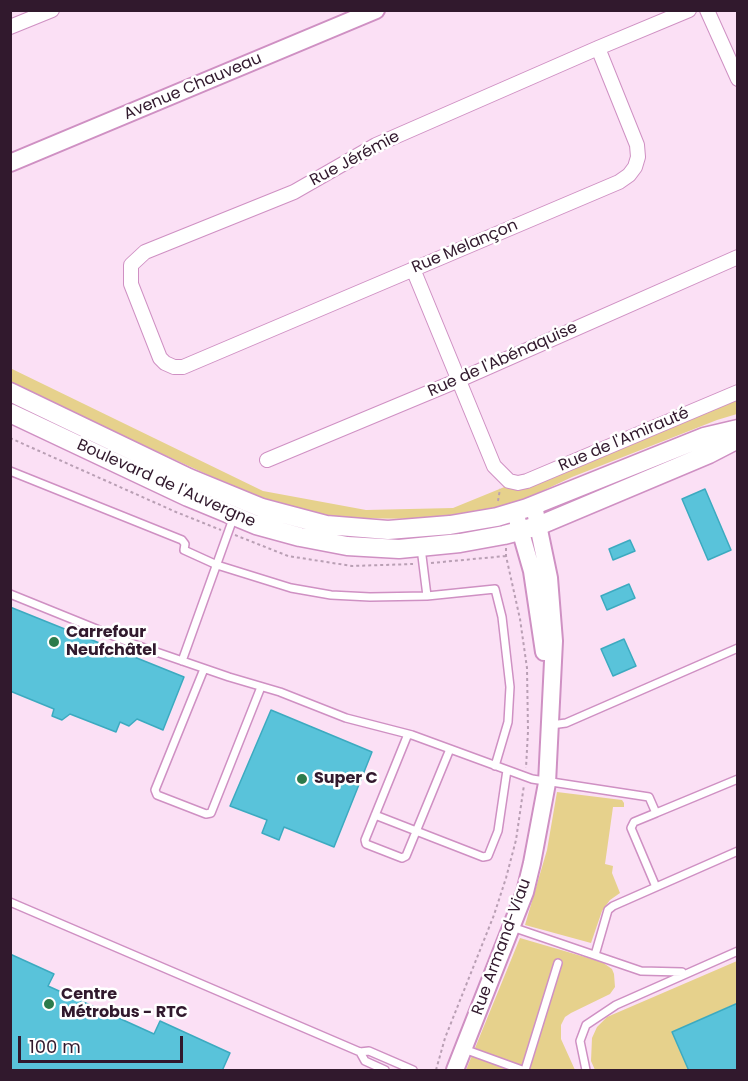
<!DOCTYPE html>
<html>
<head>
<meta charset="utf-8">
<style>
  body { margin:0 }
  #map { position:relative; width:748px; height:1081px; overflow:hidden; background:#fbe0f5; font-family:Poppins,sans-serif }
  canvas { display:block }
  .frame { position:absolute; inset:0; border:12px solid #31192d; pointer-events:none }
  .scale { position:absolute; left:18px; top:1036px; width:165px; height:27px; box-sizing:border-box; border:3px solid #31192d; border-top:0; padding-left:8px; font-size:18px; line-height:21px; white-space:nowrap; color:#31192d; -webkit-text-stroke:4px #fff; paint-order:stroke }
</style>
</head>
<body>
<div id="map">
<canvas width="748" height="1081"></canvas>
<div class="frame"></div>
<div class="scale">100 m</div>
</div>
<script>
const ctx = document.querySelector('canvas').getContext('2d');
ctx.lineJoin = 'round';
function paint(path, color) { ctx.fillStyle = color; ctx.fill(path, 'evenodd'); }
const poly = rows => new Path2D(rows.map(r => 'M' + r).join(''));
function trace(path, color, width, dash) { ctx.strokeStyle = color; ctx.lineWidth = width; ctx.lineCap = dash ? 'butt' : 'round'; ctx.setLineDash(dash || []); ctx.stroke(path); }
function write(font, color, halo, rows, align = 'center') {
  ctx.font = font + ' Poppins,sans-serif'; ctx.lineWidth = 5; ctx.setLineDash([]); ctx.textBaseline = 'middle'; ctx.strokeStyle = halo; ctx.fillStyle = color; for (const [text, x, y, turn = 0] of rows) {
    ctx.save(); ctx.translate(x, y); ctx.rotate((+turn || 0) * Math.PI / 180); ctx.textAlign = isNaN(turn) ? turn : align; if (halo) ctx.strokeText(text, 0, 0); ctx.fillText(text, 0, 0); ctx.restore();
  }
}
paint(poly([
  [10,368,263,491,366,510,453,508,737,392,737,414,717,420,572,477,515,504,427,519,344,518,307,512,263,498,215,478,11,385],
  [557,792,622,800,624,803,624,807,613,807,605,864,613,866,612,873,620,893,610,900,602,911,591,943,525,925,547,850],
  [520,938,602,962,612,969,614,974,615,987,610,994,571,1013,565,1017,561,1025,561,1039,575,1070,466,1070],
  [737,961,737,1003,672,1032,689,1070,595,1070,591,1061,592,1038,597,1027,607,1017]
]), '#e6d18c');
const building = poly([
  [705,489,731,550,708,560,682,499,705,489],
  [630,540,635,551,613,560,609,549,630,540],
  [629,584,635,598,607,610,601,596,629,584],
  [10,607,184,677,163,730,137,719,129,726,120,722,116,732,70,714,62,720,52,716,54,709,10,691,10,607],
  [624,639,636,666,613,676,601,649,624,639],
  [271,710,372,752,334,847,284,827,279,840,262,833,267,820,230,806,271,710],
  [10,954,54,974,48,986,154,1034,160,1021,230,1053,222,1071,10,1071,10,954],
  [738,1003,738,1071,689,1071,672,1032,738,1003]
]);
paint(building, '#59c3da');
trace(building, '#3caac0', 1.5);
const service = poly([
  [10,471,182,540,185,544,184,550,217,565,291,588,331,595,370,597,427,596,495,589,502,617,510,687,508,722,495,766],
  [421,548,427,596],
  [10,594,136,645,229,677,280,692,346,718,412,735,532,779,649,797,656,813,738,779],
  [182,661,234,516],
  [204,669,155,790,157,795,206,814,211,813,261,687],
  [551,725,566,723,738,648],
  [408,734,365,840,366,844,402,858,406,856,450,749],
  [656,813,634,822,631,828,656,887],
  [375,815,483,857,488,856,498,831,507,770],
  [10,902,360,1052,369,1051,413,1070],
  [512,927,641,971,682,972],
  [595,955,608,910,613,906,738,851],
  [464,1049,522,1070],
  [360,1052,365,1061,385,1070],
  [525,1070,558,963],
  [586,1070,580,1041,586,1025,616,1005,738,951]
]);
const minor = poly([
  [707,10,738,79],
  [10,27,52,10],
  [598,48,637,145,638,157,635,167,629,175,619,182,183,367,174,367,165,363,160,358,131,284,131,265,145,252,294,192,376,145,598,48,689,10],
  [413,269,494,466,509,481,518,483,527,481,738,392],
  [267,460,459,380,738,257]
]);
const tertiary = poly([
  [10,163,376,10],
  [515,512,532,571,544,652],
  [455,1070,525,892,532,863,547,783,554,641,549,578,534,506]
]);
const secondary = poly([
  [10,392,189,478,262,508,326,525,388,530,450,525,497,517,527,508,704,437,738,429],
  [10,413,188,497,256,525,300,537,347,546,399,549,460,543,504,535,538,526,709,454,738,439]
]);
trace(service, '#cf90c3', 10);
trace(minor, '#cf90c3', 16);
trace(tertiary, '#cf90c3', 20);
trace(secondary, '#cf90c3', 21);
trace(poly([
  [10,438,176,512,221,530],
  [498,501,500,489],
  [235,535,288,556,352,566,413,564],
  [506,548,506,556,520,619,527,668,528,731,526,768],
  [431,563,506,556],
  [436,1070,445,1038,494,915,506,878,516,840,524,785]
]), '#b99fb4', 2, [3, 3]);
trace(service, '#fff', 7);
trace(minor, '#fff', 14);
trace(tertiary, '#fff', 16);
trace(secondary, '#fff', 18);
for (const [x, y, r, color] of [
  [54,642,6,"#2c7b4c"],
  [302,779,6,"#2c7b4c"],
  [49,1004,6,"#2c7b4c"]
]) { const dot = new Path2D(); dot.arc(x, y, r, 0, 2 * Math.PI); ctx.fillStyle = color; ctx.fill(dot); trace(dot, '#fff', 2); }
write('16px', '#31192d', '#fff', [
  ["Avenue Chauveau",193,87,-23],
  ["Rue Jérémie",355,159,-28],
  ["Rue Melançon",465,247,-23],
  ["Rue de l'Abénaquise",503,360,-24],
  ["Rue de l'Amirauté",624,440,-23],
  ["Boulevard de l'Auvergne",166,484,24],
  ["Rue Armand-Viau",502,947,-70]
]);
write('bold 16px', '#31192d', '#fff', [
  ["Carrefour",66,633],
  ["Neufchâtel",66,651],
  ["Super C",314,779],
  ["Centre",61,995],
  ["Métrobus - RTC",61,1013]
], 'left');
</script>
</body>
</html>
